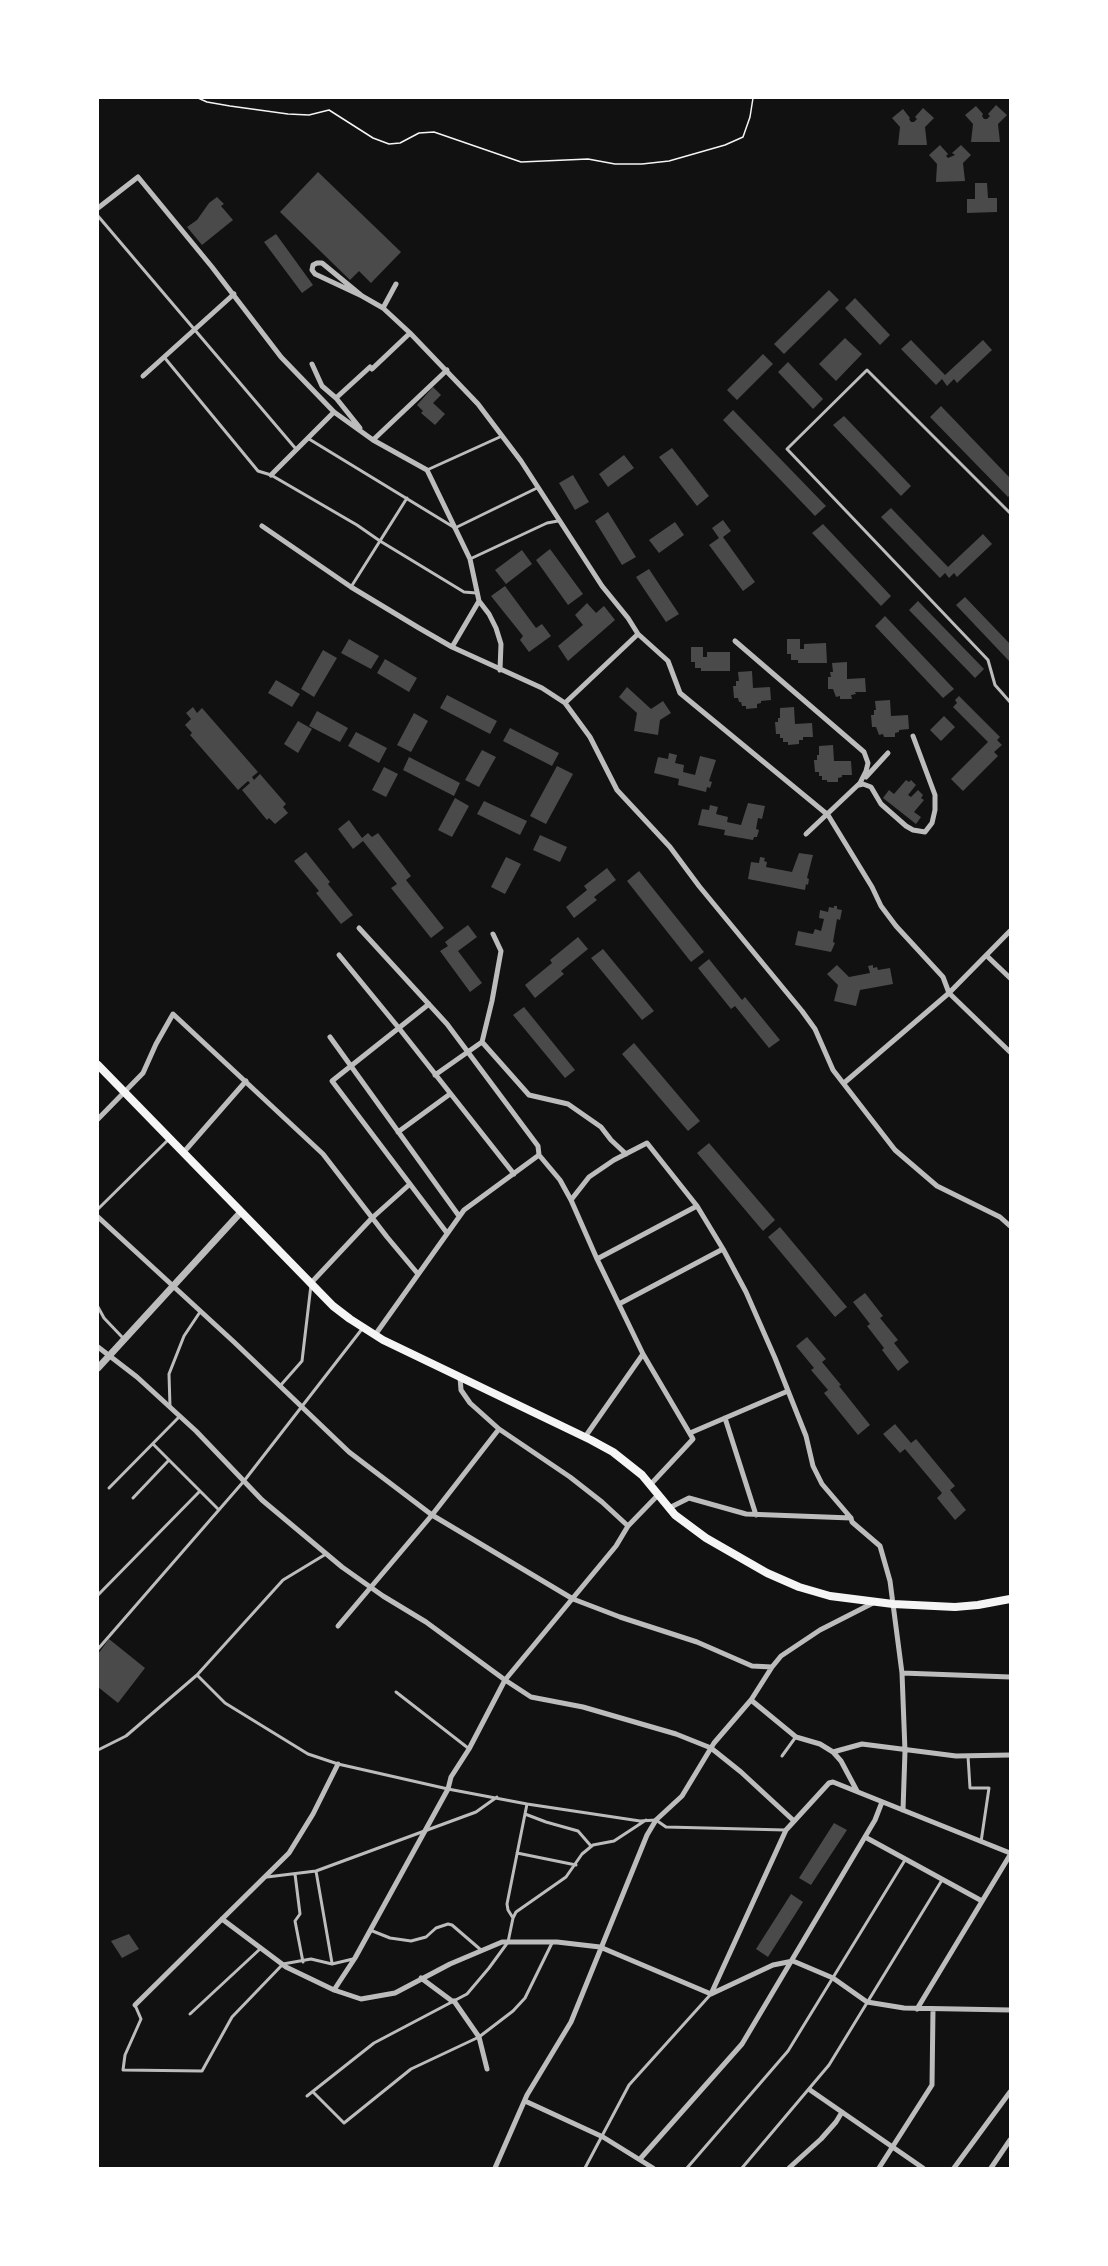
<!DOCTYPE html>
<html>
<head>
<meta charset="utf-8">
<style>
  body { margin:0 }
  #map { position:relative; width:1108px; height:2266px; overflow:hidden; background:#111; font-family:Manrope,sans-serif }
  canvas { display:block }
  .frame { position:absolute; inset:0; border:99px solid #fff; pointer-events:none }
</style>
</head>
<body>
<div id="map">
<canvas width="1108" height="2266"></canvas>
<div class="frame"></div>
</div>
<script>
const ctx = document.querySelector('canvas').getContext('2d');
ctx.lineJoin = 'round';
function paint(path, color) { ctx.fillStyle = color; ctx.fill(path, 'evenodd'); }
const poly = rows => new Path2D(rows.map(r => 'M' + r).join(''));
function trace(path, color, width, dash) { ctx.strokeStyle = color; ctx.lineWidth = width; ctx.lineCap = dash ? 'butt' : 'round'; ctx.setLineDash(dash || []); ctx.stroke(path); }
paint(poly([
  [996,105,1007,115,998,124,1000,142,971,142,973,124,965,115,976,106,983,114,982,116,984,119,987,119,990,116,988,114],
  [923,108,934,118,925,127,927,145,898,145,900,127,892,118,903,109,910,118,909,119,911,122,914,122,917,119,915,117],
  [940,145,948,154,946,156,948,158,955,155,952,153,961,145,971,155,963,163,965,181,936,182,937,164,929,155],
  [318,172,401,252,371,283,359,271,350,280,280,212],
  [975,183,987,183,988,198,997,198,997,212,967,213,967,199,975,199],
  [217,197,224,204,221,206,233,220,202,245,187,227,197,220,209,203],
  [276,234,313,285,302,293,264,242],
  [829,290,839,300,784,354,774,344],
  [855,298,890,335,880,345,845,308],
  [845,338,862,354,836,381,819,364],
  [911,340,945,375,983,340,992,350,957,383,954,379,947,386,942,379,936,385,901,349],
  [763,354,773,364,737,400,727,390],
  [788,362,823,399,813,409,778,372],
  [433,387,441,395,433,403,445,414,435,425,421,413,423,411,417,405],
  [941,406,1010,478,1010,495,1008,497,930,417],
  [733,410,826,506,815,516,723,420],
  [844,416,911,486,901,496,833,425],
  [672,448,709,496,697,506,659,457],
  [624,455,634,468,608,487,599,474],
  [573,475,589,502,575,510,559,483],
  [891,508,948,567,983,534,992,544,957,577,954,573,949,578,945,573,940,578,881,517],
  [608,512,636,557,622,565,595,521],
  [723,520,731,531,723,537,755,582,743,591,709,545,719,538,712,528],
  [675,522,684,535,659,553,649,540],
  [823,524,891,596,881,606,812,533],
  [550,549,583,594,568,605,536,560],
  [522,550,532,564,506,584,495,570],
  [649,569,679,614,666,622,636,577],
  [505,586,536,628,542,624,551,636,529,652,520,640,523,636,491,596],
  [965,597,1010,644,1010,662,956,605],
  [918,601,984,669,975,678,909,610],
  [587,603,596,613,604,606,615,620,568,661,558,646,583,625,575,615],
  [885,616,954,689,943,698,875,626],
  [349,639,379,656,371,669,341,653],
  [787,639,800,639,800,649,804,649,804,644,826,643,827,663,798,663,798,660,791,660,791,654,787,654],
  [691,647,703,647,703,657,707,657,707,652,730,652,730,671,701,671,701,668,695,668,695,662,691,662],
  [323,650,337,658,314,697,301,689],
  [385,659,417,678,409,692,377,673],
  [847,662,847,679,865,678,866,692,855,692,856,694,851,695,852,699,840,699,840,696,836,697,833,689,828,689,828,677,831,677,830,672,833,672,832,663],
  [752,671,753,688,770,687,771,700,761,701,761,703,757,704,757,708,746,709,746,706,742,706,741,702,739,702,738,698,734,698,733,686,736,686,736,681,739,681,738,672],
  [276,680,300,694,292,707,268,693],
  [627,687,651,709,663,701,671,713,660,720,658,735,634,731,637,713,619,697],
  [447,695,497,721,490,734,440,708],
  [959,696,1000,737,997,740,1002,745,994,752,998,756,963,791,951,779,988,742,953,707,957,703,955,700],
  [890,700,891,716,908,715,909,729,899,730,899,732,895,733,895,737,884,737,883,734,879,735,876,727,872,727,871,715,874,715,874,710,876,710,875,701],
  [193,707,197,713,202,708,258,772,252,777,254,780,260,774,286,804,283,807,288,813,275,824,269,818,267,820,242,790,250,783,248,781,238,790,190,735,192,733,185,725,191,719,186,713],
  [794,707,795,724,812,723,813,737,803,737,803,740,799,740,799,744,788,745,788,742,783,742,783,738,780,738,780,734,776,734,775,722,778,722,778,718,780,718,780,708],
  [317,711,348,728,340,742,309,726],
  [414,713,428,721,411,752,397,745],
  [944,716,955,727,941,741,930,730],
  [298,721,312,729,298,753,284,744],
  [510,728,559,753,552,766,503,741],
  [356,732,387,748,379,763,348,746],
  [833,745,834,761,851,761,852,775,842,775,842,777,838,778,838,782,827,782,827,780,822,780,822,776,819,776,819,772,815,772,814,760,817,760,817,755,819,755,819,746],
  [482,750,496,757,479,787,465,780],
  [669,753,677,755,675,763,684,765,683,772,695,775,700,756,716,760,709,781,712,782,710,788,707,787,706,792,678,785,679,779,654,773,658,757,668,759],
  [409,757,460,783,454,796,403,770],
  [557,766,573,774,546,824,530,816],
  [384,767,398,774,386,797,372,790],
  [906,780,909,782,911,780,916,785,908,795,911,797,918,790,923,795,921,798,924,800,914,812,921,817,916,824,883,798,889,790,894,794],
  [455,798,469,806,452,837,438,830],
  [484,801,527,821,520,835,477,814],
  [748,803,765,806,762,819,758,818,756,829,759,830,757,837,754,837,753,840,724,835,725,830,698,825,702,809,709,810,710,805,718,807,716,814,728,817,727,822,741,825],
  [349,820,362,838,368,833,372,837,378,833,411,876,406,880,444,928,431,938,391,888,397,884,363,841,353,849,338,829],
  [540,835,567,847,560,862,533,850],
  [306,852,330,882,328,884,353,915,341,924,316,893,319,891,294,861],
  [799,853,813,855,807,878,809,879,808,885,806,884,805,890,748,879,751,862,759,863,760,857,765,858,764,861,767,862,766,867,792,872],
  [506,857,521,864,505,894,491,887],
  [607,868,616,880,594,897,597,900,574,918,566,907,587,890,584,886],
  [639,871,704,952,691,962,627,881],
  [834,906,837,906,837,909,842,910,840,920,837,919,833,942,835,943,831,952,795,945,798,931,813,934,815,929,821,931,824,919,819,918,820,910,828,912,829,907,834,908],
  [468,925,477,937,458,951,482,983,470,992,440,951,448,946,445,942],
  [578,937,588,949,561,971,564,974,535,998,525,985,552,963,550,960],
  [603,949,654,1011,642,1020,591,958],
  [709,959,742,1000,745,997,780,1040,769,1048,735,1006,731,1009,698,968],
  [837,965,849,977,870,973,868,966,873,965,873,968,877,967,878,970,890,968,893,984,860,990,856,1006,834,1001,838,985,827,974],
  [524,1007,575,1070,565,1078,513,1015],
  [634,1043,700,1121,688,1131,622,1054],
  [709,1143,775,1220,763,1231,697,1153],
  [780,1227,847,1307,835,1317,768,1237],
  [865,1293,883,1316,880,1318,898,1340,894,1343,909,1362,898,1371,882,1350,884,1348,867,1326,870,1324,853,1302],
  [807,1337,826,1359,822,1362,841,1385,839,1386,870,1425,858,1435,824,1393,828,1390,811,1370,814,1368,796,1346],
  [895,1424,911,1443,916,1439,955,1486,950,1490,966,1510,955,1520,937,1498,942,1493,905,1449,900,1453,883,1434],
  [109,1639,145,1668,118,1703,98,1687,98,1654],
  [834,1823,847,1830,811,1885,799,1878],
  [791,1894,803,1902,768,1957,756,1949],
  [129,1934,139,1949,122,1958,111,1941]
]), '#4a4a4a');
trace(poly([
  [198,98,207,102,230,106,288,114,309,115,329,110,373,138,389,144,400,143,419,133,434,132,521,162,588,159,615,164,642,164,669,161,725,145,743,137,750,117,753,98]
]), '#f5f5f5', 1.5);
trace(poly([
  [98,216,296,449],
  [164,357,258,471,271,475,357,525,380,541,464,592,476,593],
  [309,439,455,528,537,488],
  [427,470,502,436],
  [1010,513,867,370,787,449,988,660,995,685,1010,702],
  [470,559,547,523,558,521],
  [351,587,407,498],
  [98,1209,169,1139],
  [98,1307,104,1318,123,1338],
  [280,1386,302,1361,311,1285],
  [170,1407,169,1374,184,1336,200,1312],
  [153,1444,219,1510],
  [109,1488,180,1416],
  [133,1498,169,1460],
  [98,1595,200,1491],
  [98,1649,244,1481,362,1329],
  [197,1675,225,1703,308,1754,338,1764,448,1789,527,1804,640,1821,656,1820,666,1827,785,1830],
  [396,1692,468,1748],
  [98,1750,126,1736,197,1675,283,1580,326,1554],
  [782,1756,795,1738],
  [968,1756,970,1788,989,1788,981,1842],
  [525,1814,546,1822,578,1831,591,1846],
  [517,1853,576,1865],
  [316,1871,332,1963],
  [295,1874,300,1914,295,1921,303,1962],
  [267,1877,316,1871,476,1812,497,1797],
  [513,1918,516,1912,566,1877,582,1854,593,1845,614,1841,646,1820],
  [370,1930,390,1938,411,1941,426,1937,436,1928,448,1924,452,1925,481,1950],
  [135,2005,141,2019,125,2055,123,2070,202,2071,232,2017,283,1964,311,1959,332,1964,353,1959],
  [190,2014,260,1949],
  [313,2092,344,2123,411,2069,479,2037,513,2011,525,1998,552,1943],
  [307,2096,374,2043,467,1994,489,1968,508,1942,513,1918,508,1910,507,1904,527,1804],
  [585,2168,629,2085,711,1994],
  [687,2168,788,2051,905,1860],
  [742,2168,829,2065,942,1880]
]), '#bcbcbc', 3);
trace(poly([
  [98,208,138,177,212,267,281,357,334,412,373,440,427,470,470,559,479,601,489,614,496,628,501,644,500,670],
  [362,296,322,263,317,263,313,265,312,270,315,274,362,296,383,308,410,333,478,404,521,461,602,586,628,618,638,634,668,661,680,693,828,815,872,887,881,906,896,926,943,977,949,993,1010,1052],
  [383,308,396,284],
  [312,364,322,386,336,398],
  [143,376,234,294],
  [360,428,336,398,370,367,372,369,410,333],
  [373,440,447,370],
  [271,475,334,412],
  [262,526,351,587,419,628,452,647,542,688,565,703,590,737,617,790,670,847,699,886,802,1011,815,1029,833,1070,895,1150,937,1186,1000,1217,1010,1226],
  [735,641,864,752,868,763,866,771,859,785],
  [452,647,479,601],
  [565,703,638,634],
  [866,777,888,753],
  [859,785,863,784,871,787,881,804,906,826,913,830,925,832,932,823,935,810,935,795,913,736],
  [806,834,859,784],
  [359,928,447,1024,538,1146,539,1155,560,1180,571,1200,597,1259,643,1354,693,1439,651,1484],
  [493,934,501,951,492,1001,482,1042,529,1095,568,1104,601,1127,611,1140,626,1154],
  [339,955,398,1027,514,1174],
  [987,956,1010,978],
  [429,1004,332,1081,447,1233],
  [330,1037,459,1216],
  [435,1075,482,1042],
  [844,1083,949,993,1010,931],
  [98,1119,143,1073,156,1044,173,1014,323,1154,387,1237,418,1274],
  [398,1132,450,1094],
  [183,1153,246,1081],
  [571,1200,589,1177,614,1160,647,1143,697,1206,723,1249,746,1292,775,1358,806,1436,813,1466,822,1484,851,1518,852,1522,880,1546,890,1581,902,1673,905,1751,903,1810],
  [98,1217,234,1342,349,1452,432,1515,573,1599,620,1617,697,1642,752,1666,772,1667],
  [597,1259,697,1206],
  [311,1283,372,1218,410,1184],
  [619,1304,723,1249],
  [375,1335,464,1210,539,1155],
  [98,1347,137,1377,196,1431,262,1500,342,1567,383,1596,426,1622,505,1680,531,1697,583,1707,676,1734,711,1748,741,1772,794,1821],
  [460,1377,461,1390,470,1403,499,1429,570,1477,602,1502,628,1526],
  [725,1418,756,1515],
  [690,1433,788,1391],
  [585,1437,643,1354],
  [669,1508,689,1498,746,1514,851,1518],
  [338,1626,432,1515,499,1429],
  [902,1673,1010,1677],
  [751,1700,796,1737,820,1744,833,1752,841,1761,857,1791],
  [833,1752,862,1744,956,1756,1010,1755],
  [865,1837,982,1901],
  [222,1919,286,1967,334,1990,361,1999,395,1993,450,1964,502,1942,557,1942,600,1947,711,1994,773,1965,793,1961,833,1978,867,2002,904,2008,1010,2010],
  [421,1978,452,2001],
  [334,1990,355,1958,448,1789,451,1777,469,1749,505,1680,616,1546,628,1526,658,1495],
  [711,1994,786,1830,829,1783,833,1782,1010,1853],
  [454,2001,479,2037,487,2069],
  [135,2005,289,1853,313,1814,338,1764],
  [917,2009,1010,1855],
  [810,2090,923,2168],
  [525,2101,603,2137,653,2168],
  [640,2159,742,2044,875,1820,882,1802],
  [495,2168,527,2095,571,2022,647,1835,656,1820,682,1796,714,1743,751,1700,772,1667,781,1656,820,1630,875,1602],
  [789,2168,821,2139,836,2122,842,2112],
  [879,2168,932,2085,933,2009],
  [954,2168,1010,2092],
  [991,2168,1010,2140]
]), '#bcbcbc', 5);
trace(poly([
  [98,1368,241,1212]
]), '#bcbcbc', 7);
trace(poly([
  [98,1065,333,1306,350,1319,383,1340,591,1440,613,1452,642,1475,675,1515,706,1538,767,1573,799,1587,830,1596,893,1604,955,1607,978,1605,1010,1599]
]), '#f5f5f5', 8);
</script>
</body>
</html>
